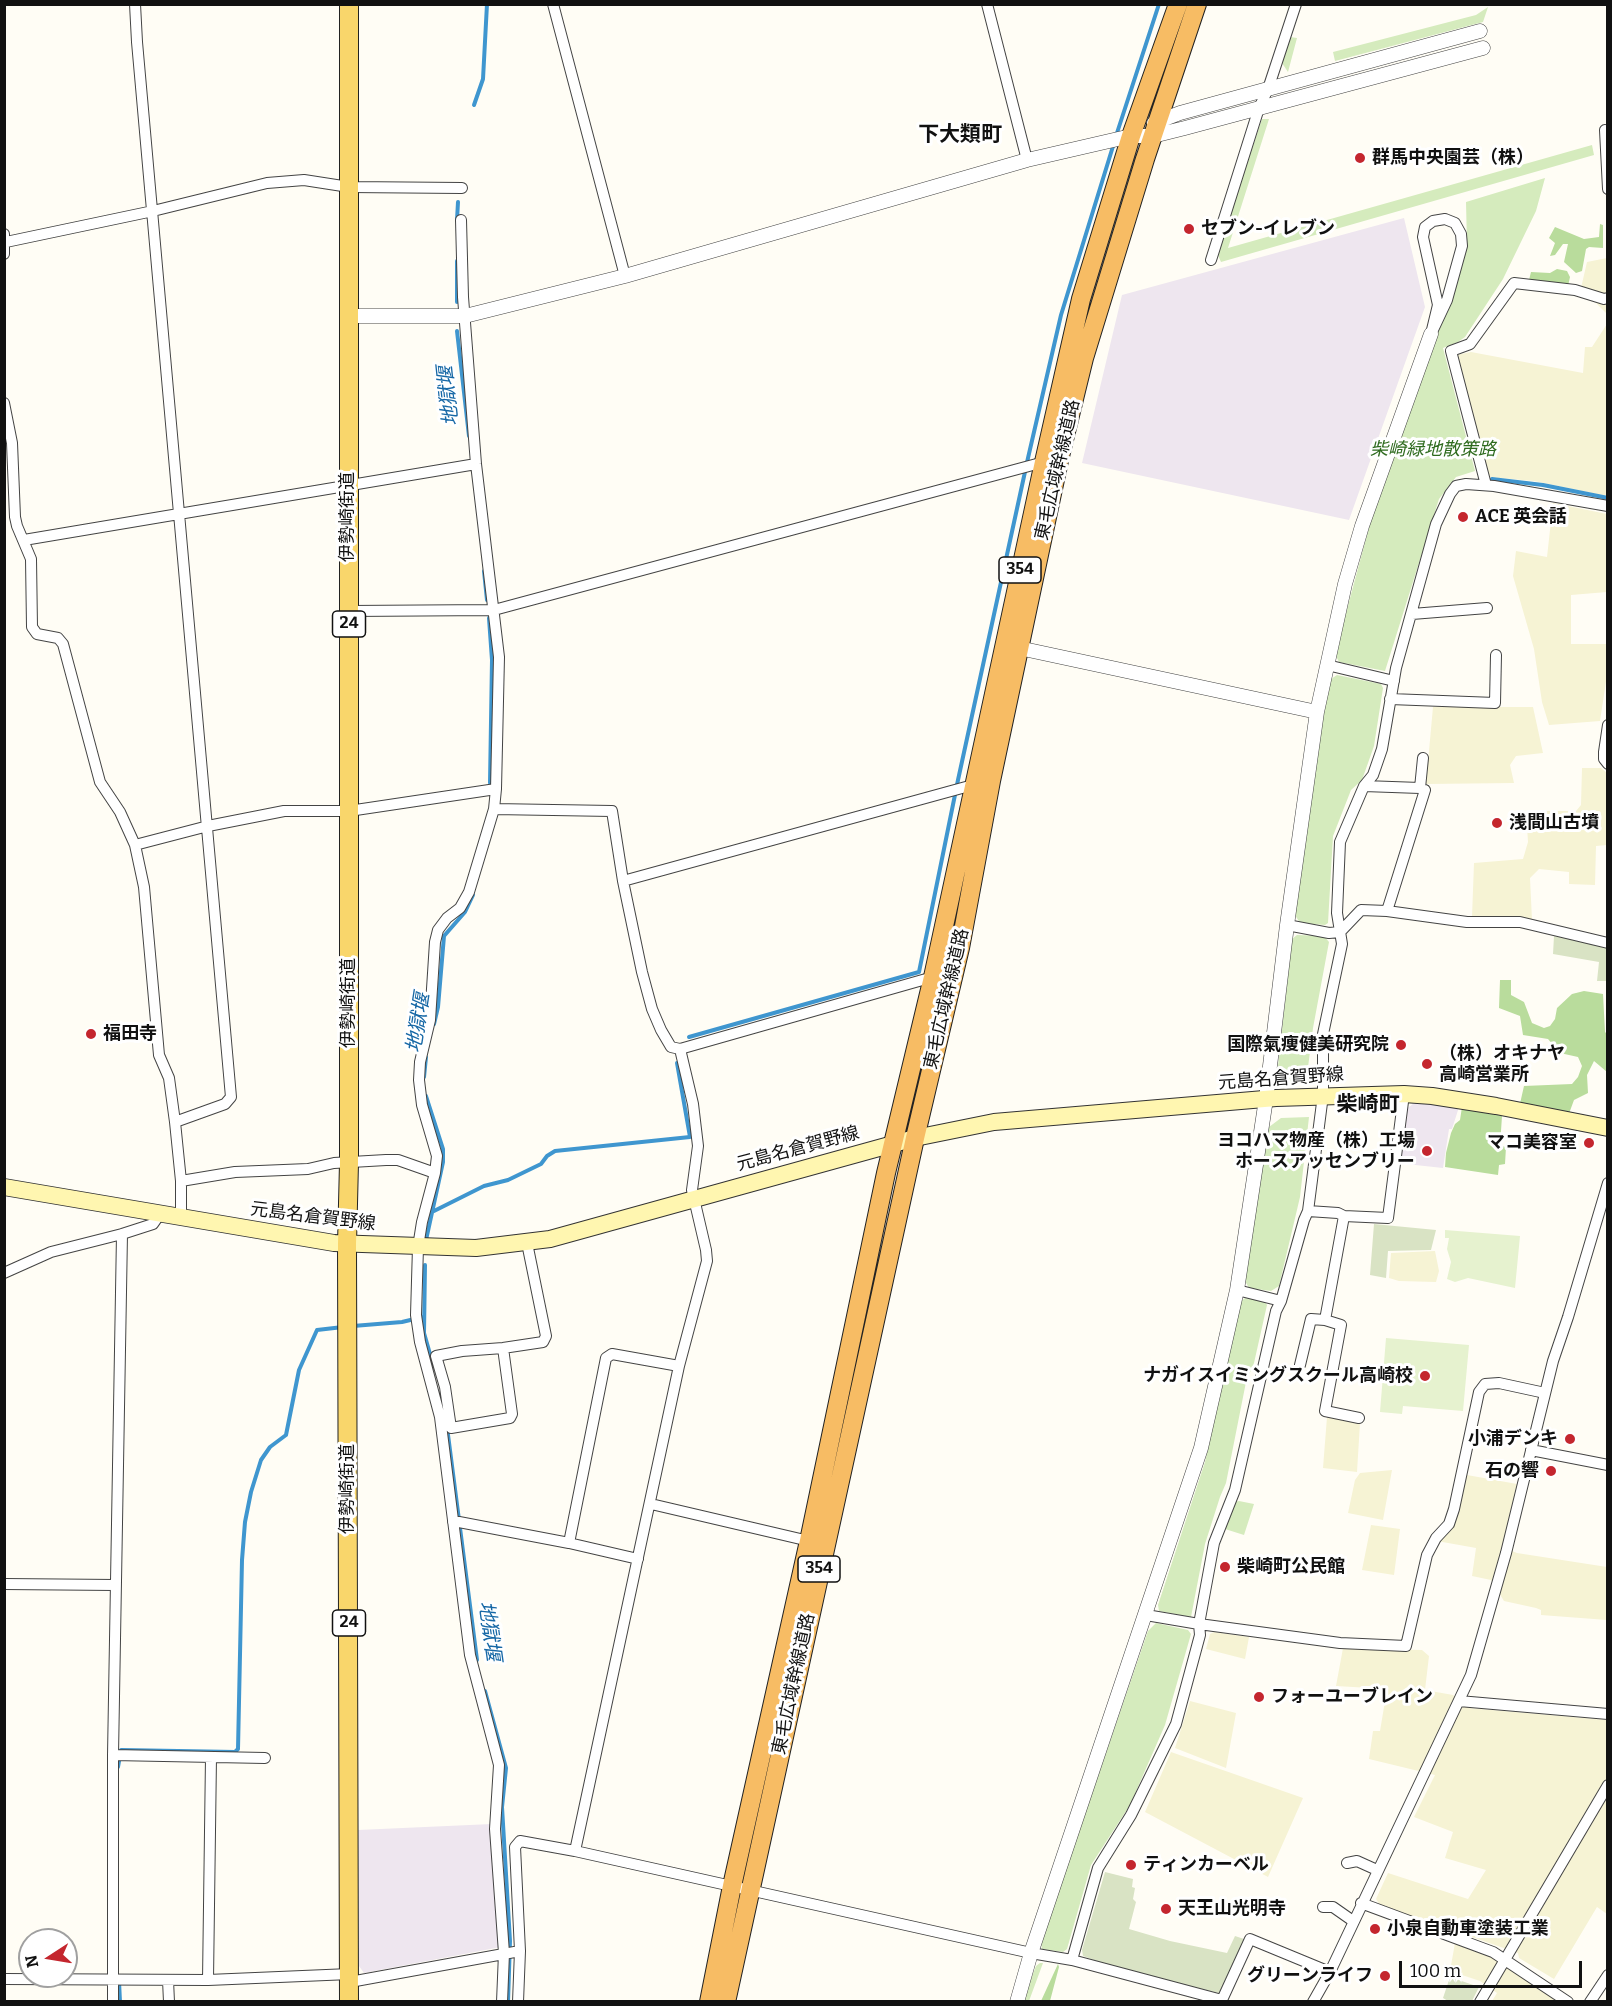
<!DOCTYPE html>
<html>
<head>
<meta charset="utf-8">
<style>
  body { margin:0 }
  #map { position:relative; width:1612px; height:2006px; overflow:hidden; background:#fffdf5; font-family:Bitter,serif }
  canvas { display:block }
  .frame { position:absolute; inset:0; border:6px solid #111; pointer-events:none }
  .north { position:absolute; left:18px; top:1928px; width:60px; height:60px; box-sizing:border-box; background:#fff; border:2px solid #a0a0a0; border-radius:50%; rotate:258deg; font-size:16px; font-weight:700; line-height:24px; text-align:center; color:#111 }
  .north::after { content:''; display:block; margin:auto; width:21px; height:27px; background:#c4262e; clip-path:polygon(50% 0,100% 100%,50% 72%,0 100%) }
  .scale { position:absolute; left:1399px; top:1961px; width:183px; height:27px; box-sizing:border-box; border:3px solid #111; border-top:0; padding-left:8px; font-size:18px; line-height:21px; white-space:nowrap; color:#111; -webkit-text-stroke:4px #fff; paint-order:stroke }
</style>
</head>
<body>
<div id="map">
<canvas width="1612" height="2006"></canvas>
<div class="frame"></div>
<div class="north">N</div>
<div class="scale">100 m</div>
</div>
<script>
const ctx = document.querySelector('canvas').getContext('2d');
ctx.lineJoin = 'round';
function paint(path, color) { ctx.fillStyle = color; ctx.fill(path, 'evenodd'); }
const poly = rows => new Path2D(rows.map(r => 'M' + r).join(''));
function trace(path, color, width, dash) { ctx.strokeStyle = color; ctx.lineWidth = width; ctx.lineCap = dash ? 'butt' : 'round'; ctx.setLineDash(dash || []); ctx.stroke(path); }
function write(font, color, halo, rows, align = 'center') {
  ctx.font = font + ' Bitter,"Noto Sans JP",serif'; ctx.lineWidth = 6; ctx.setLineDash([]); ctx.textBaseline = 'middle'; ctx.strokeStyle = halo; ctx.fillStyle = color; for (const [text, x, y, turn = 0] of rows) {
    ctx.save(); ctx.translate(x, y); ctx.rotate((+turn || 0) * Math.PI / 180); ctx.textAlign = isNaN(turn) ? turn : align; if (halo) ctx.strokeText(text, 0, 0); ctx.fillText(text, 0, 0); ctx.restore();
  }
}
paint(poly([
  [1404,218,1425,307,1349,520,1082,463,1122,295],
  [1413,1104,1431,1104,1459,1107,1452,1129,1449,1129,1443,1168,1397,1163,1406,1109],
  [492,1824,501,1947,364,1973,359,1966,358,1830]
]), '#eee6ef');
paint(poly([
  [1607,258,1607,314,1581,288,1587,262],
  [1607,324,1608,360,1606,361,1608,379,1607,496,1534,481,1488,477,1456,355,1471,352,1583,373,1585,347,1592,347],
  [1553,503,1607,514,1607,592,1571,595,1571,644,1607,644,1607,675,1600,721,1549,725,1542,702,1534,649,1513,576,1516,551,1547,557],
  [1433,707,1533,707,1543,753,1516,756,1510,765,1514,783,1426,784],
  [1582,768,1601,768,1607,773,1607,845,1596,846,1595,885,1569,884,1569,872,1539,869,1530,878,1532,920,1519,917,1472,917,1474,863,1523,859,1528,842,1526,811,1576,811,1581,805],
  [1435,1251,1439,1271,1436,1282,1399,1281,1389,1278,1391,1253],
  [1327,1417,1360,1423,1357,1472,1323,1468],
  [1392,1470,1383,1520,1348,1513,1355,1480,1360,1473],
  [1467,1475,1517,1484,1502,1547,1517,1553,1607,1567,1607,1620,1541,1615,1541,1610,1536,1608,1504,1601,1491,1580,1472,1576,1476,1548,1437,1541,1456,1518],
  [1371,1525,1400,1529,1394,1575,1362,1570],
  [1214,1632,1249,1637,1245,1659,1206,1649,1210,1634],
  [1343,1648,1422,1650,1429,1656,1425,1690,1453,1695,1469,1708,1607,1720,1607,1914,1597,1907,1554,1979,1519,1958,1518,1953,1380,1905,1376,1899,1388,1873,1468,1899,1486,1870,1445,1858,1453,1832,1414,1817,1435,1775,1369,1759,1373,1731,1380,1731,1387,1689,1336,1686],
  [1190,1701,1236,1713,1226,1768,1175,1748],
  [1171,1752,1303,1798,1268,1877,1145,1812],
  [1455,1943,1494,1955,1559,2001,1492,2001,1497,1993,1480,1981,1450,1971]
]), '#f6f3d4');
paint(poly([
  [1488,7,1483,22,1335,61,1333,52,1476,15],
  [1290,37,1297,38,1288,72,1282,63],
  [1262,119,1269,119,1228,248,1592,145,1594,155,1221,262,1217,253],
  [1545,178,1536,211,1503,279,1465,337,1458,342,1443,348,1475,471,1456,477,1439,499,1385,671,1339,662,1335,654,1371,520,1467,245,1466,202],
  [1337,675,1381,684,1383,688,1374,746,1362,780,1351,790,1333,836,1328,923,1325,925,1300,923,1295,915,1321,719,1331,679],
  [1297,935,1324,936,1329,942,1313,1028,1306,1083,1289,1086,1277,1075,1292,939],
  [1309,1117,1300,1197,1279,1286,1271,1291,1249,1288,1244,1279,1269,1127,1281,1118],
  [1245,1298,1264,1301,1267,1305,1254,1363,1246,1382,1226,1483,1220,1497,1205,1544,1191,1617,1159,1611,1158,1605,1205,1462,1239,1303],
  [1239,1501,1254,1504,1244,1535,1225,1529,1234,1502],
  [1156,1623,1188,1630,1191,1634,1165,1725,1130,1805,1091,1865,1067,1949,1063,1952,1042,1949,1041,1942,1148,1631],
  [1040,1963,1043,1963,1029,2001,1022,2002,1036,1966]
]), '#d5ebbd');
paint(poly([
  [1600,224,1603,225,1603,248,1589,247,1586,249,1582,271,1576,273,1564,262,1568,244,1563,244,1555,255,1550,256,1555,243,1549,238,1555,227,1584,239,1599,237],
  [1557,269,1567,271,1570,277,1568,286,1529,280,1531,272,1550,273],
  [1500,980,1511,980,1511,995,1524,1002,1532,1023,1544,1028,1550,1026,1555,1019,1557,1008,1572,994,1584,991,1603,994,1605,1032,1607,1034,1607,1072,1594,1061,1587,1075,1588,1093,1574,1100,1567,1119,1519,1108,1524,1086,1572,1084,1578,1077,1582,1066,1578,1057,1560,1053,1548,1039,1523,1035,1520,1016,1499,1008],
  [1462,1107,1502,1116,1500,1146,1506,1147,1505,1164,1499,1165,1498,1175,1445,1167,1446,1153,1451,1133,1455,1124,1460,1120],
  [1058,1964,1059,1967,1050,2001,1041,2001]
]), '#b9dc9c');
paint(poly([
  [1554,936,1607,946,1607,981,1597,981,1599,962,1553,954],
  [1374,1224,1436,1230,1431,1250,1388,1251,1386,1278,1370,1275],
  [1105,1872,1133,1879,1132,1887,1135,1888,1133,1899,1136,1902,1129,1929,1170,1941,1227,1953,1235,1936,1244,1939,1223,1991,1219,1993,1151,1977,1105,1964,1083,1956,1082,1950],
  [1450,1977,1479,1987,1472,2001,1448,2001,1443,1998]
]), '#d9e3c4');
paint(poly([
  [1445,1230,1520,1236,1515,1288,1468,1278,1455,1282,1447,1279,1451,1262,1447,1249,1449,1238,1445,1238],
  [1386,1338,1469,1345,1463,1411,1403,1406,1402,1414,1380,1412]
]), '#e6f2cf');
trace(poly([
  [474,105,483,79,487,4],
  [1116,136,1159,4],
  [457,220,458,202],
  [457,261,457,302],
  [457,331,469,436],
  [1492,479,1543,485,1608,498],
  [484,571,487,600],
  [489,618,492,660,490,783],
  [434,1024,438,1007,444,936,465,912,473,895],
  [689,1037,919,972,958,780,1028,458,1061,315,1114,143],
  [424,1077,426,1057],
  [434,1211,484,1186,508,1180,541,1164,547,1156,555,1151,690,1137,677,1063],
  [426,1240,443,1162,443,1149,426,1096],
  [425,1265,424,1333,432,1361],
  [353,1326,402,1322,423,1317],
  [447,1427,477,1660],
  [485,1691,506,1768,502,1807,510,1941,508,2002],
  [118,1767,121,1750,235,1752,238,1749,242,1560,245,1522,251,1492,261,1460,270,1447,286,1435,299,1370,317,1330,343,1327],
  [119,1981,120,2002]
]), '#3f96cf', 4);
const minor = poly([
  [135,4,137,42,231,1097,225,1104,175,1122],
  [553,4,625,276],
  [987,4,1027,160],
  [1605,130,1608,189],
  [1445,219,1455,223,1461,234,1462,246,1447,300,1431,334,1438,305,1423,237,1425,227,1433,221,1445,219],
  [461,220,463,297,476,464,499,657,496,789,494,809,469,892,460,908,447,918,438,930,435,942,430,1020,420,1062,419,1080,422,1105,437,1156,435,1173,422,1222,418,1247,416,1315,420,1342,440,1417,470,1655,499,1765,495,1829,504,1953,502,2002],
  [4,234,4,254],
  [6,242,153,211,267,183,304,180,349,187,462,188],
  [1211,260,1259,108,1268,89,1296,4],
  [4,403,12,443,15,517,17,526,31,559,32,627,37,634,58,638,63,644,100,782,120,812,135,845,144,887,159,1055,169,1078,175,1122,181,1181,181,1217],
  [1486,485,1451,351,1470,344,1514,283,1575,290,1604,299,1608,298],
  [24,540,476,464],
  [349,611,494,610,1044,462],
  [1412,614,1487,608],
  [1327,665,1394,681],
  [1390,699,1495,703,1496,655],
  [1608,725,1604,752,1604,759,1608,764],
  [1364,786,1420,788,1423,758],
  [494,809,612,811,623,881,642,972,652,1009,661,1030,671,1047,680,1049,693,1104,698,1146,692,1190,706,1250,707,1261,679,1366,575,1851],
  [135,845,208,826,284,811,349,811,496,789],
  [623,881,973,785],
  [1387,911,1425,790],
  [1287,925,1329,933,1340,932,1361,910,1387,911,1467,922,1520,922,1608,943],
  [680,1049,933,977],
  [181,1181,235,1172,308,1169,334,1163,386,1160,398,1160,435,1173],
  [1308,1211,1338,1213,1344,1216],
  [4,1273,51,1252,122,1234,153,1224,160,1214],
  [1237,1290,1281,1301],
  [1325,1320,1344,1216,1388,1218,1404,1094],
  [503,1348,512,1414,510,1418,451,1428,445,1387,436,1356,462,1351,503,1348,543,1342,546,1336,527,1243],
  [1300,1365,1311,1319,1325,1320,1341,1325,1325,1411,1359,1418],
  [1531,1450,1608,1465],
  [651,1504,809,1541],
  [453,1522,459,1522,569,1543,638,1559],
  [569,1543,606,1358,612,1354,679,1366],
  [4,1584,115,1585],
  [1146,1615,1199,1624,1340,1643,1406,1646,1427,1555,1436,1538,1449,1524,1454,1509,1479,1392,1485,1384,1499,1383,1545,1393],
  [1459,1701,1608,1714],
  [113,1755,265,1758],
  [1347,1863,1357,1861,1377,1870],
  [1361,1903,1493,1952,1568,2002],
  [1323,1907,1333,1907,1353,1921],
  [1072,1960,1098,1868,1131,1815,1176,1724,1200,1635,1199,1624,1214,1543,1235,1490,1276,1311,1281,1301,1304,1220,1308,1211,1323,1095,1323,1034,1342,944,1337,913,1340,842,1364,786,1373,775,1382,749,1396,668,1436,524,1450,494,1456,486,1466,484,1494,486,1608,506],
  [4,1979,208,1980,350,1974],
  [168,1980,169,2002],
  [208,1980,211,1757],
  [350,1982,520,1951],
  [113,2002,113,1755,122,1234],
  [518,2002,520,1951,515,1847,520,1841,575,1851,1031,1953,1072,1960,1222,2000,1250,1939,1330,1972],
  [1313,2002,1330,1972,1471,1675,1506,1553,1553,1361,1568,1317,1608,1183],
  [1480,2002,1608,1785],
  [1590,2002,1608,1975]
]);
const tertiary = poly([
  [1154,123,1180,113,1480,31],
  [348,316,465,316,625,276,1027,160,1131,136,1153,136,1185,128,1483,48],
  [1019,648,1317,712],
  [1017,2002,1031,1953,1201,1448,1237,1290,1266,1099,1287,925,1317,712,1345,584,1362,526,1431,334]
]);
const secondary = poly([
  [4,1187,334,1243,476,1248,550,1239,915,1138,994,1122,1276,1098,1404,1094,1432,1096,1496,1106,1608,1128]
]);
const primary = poly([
  [349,4,349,1163,347,1244,349,2002]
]);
const trunk = poly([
  [709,2002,732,1886,809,1541,886,1173,933,977,1044,462,1081,299,1131,136,1178,4],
  [726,2002,915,1138,960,948,991,781,1060,456,1084,358,1145,159,1197,4]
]);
trace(minor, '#444', 12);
trace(tertiary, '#444', 15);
trace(secondary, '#333', 18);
trace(primary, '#222', 20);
trace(trunk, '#222', 20);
trace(minor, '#fff', 10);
trace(tertiary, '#fff', 14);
trace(secondary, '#fff6b0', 16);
trace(primary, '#f9d66b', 18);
trace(trunk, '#f7bc64', 18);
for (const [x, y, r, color] of [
  [1360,158,6,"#c4262e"],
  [1189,229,6,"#c4262e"],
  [1463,517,6,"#c4262e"],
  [1497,823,6,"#c4262e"],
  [91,1034,6,"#c4262e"],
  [1401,1045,6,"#c4262e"],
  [1427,1064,6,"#c4262e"],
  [1589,1143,6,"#c4262e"],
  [1427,1151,6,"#c4262e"],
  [1425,1376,6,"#c4262e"],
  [1570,1439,6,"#c4262e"],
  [1551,1471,6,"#c4262e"],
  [1225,1567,6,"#c4262e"],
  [1259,1697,6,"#c4262e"],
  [1131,1865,6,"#c4262e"],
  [1166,1909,6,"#c4262e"],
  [1375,1929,6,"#c4262e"],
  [1385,1976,6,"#c4262e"]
]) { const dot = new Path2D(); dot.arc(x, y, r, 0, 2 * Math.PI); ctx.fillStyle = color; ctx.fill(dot); trace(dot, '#fff', 2); }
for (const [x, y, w] of [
  [1020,570,42],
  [349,624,33],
  [819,1569,42],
  [349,1623,33]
]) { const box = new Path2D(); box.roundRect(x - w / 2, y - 13, w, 26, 4.5); ctx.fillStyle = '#fff'; ctx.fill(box); trace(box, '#111', 1.5); }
write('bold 16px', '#111', null, [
  ["354",1020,570],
  ["24",349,624],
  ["354",819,1569],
  ["24",349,1623]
]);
write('bold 18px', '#111', '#fff', [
  ["群馬中央園芸（株）",1372,158],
  ["セブン-イレブン",1201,229],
  ["ACE 英会話",1475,517],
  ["浅間山古墳",1509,823],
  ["福田寺",103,1034],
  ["国際氣痩健美研究院",1389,1045,"right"],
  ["（株）オキナヤ",1439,1054],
  ["高崎営業所",1439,1075],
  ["ヨコハマ物産（株）工場",1415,1141,"right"],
  ["ホースアッセンブリー",1415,1162,"right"],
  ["マコ美容室",1577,1143,"right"],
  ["ナガイスイミングスクール高崎校",1413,1376,"right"],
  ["小浦デンキ",1558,1439,"right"],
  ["石の響",1539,1471,"right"],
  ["柴崎町公民館",1237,1567],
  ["フォーユーブレイン",1271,1697],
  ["ティンカーベル",1143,1865],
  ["天王山光明寺",1178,1909],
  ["小泉自動車塗装工業",1387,1929],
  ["グリーンライフ",1373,1976,"right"]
], 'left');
write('italic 18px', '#2f6b1f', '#fff', [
  ["柴崎緑地散策路",1433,450]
]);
write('18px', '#111', '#fff', [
  ["東毛広域幹線道路",1058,470,-77],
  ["伊勢崎街道",348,517,-90],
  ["東毛広域幹線道路",947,999,-77],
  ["伊勢崎街道",349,1003,-90],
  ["元島名倉賀野線",1281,1079,-4],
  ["元島名倉賀野線",798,1149,-15],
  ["元島名倉賀野線",313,1217,7],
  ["伊勢崎街道",348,1489,-90],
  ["東毛広域幹線道路",794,1684,-78]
]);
write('italic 20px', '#1768a6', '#fff', [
  ["地獄堰",449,396,-96],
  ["地獄堰",419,1023,-81],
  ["地獄堰",489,1631,82]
]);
write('bold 21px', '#111', '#fff', [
  ["下大類町",960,135],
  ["柴崎町",1368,1105]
]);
</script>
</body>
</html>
